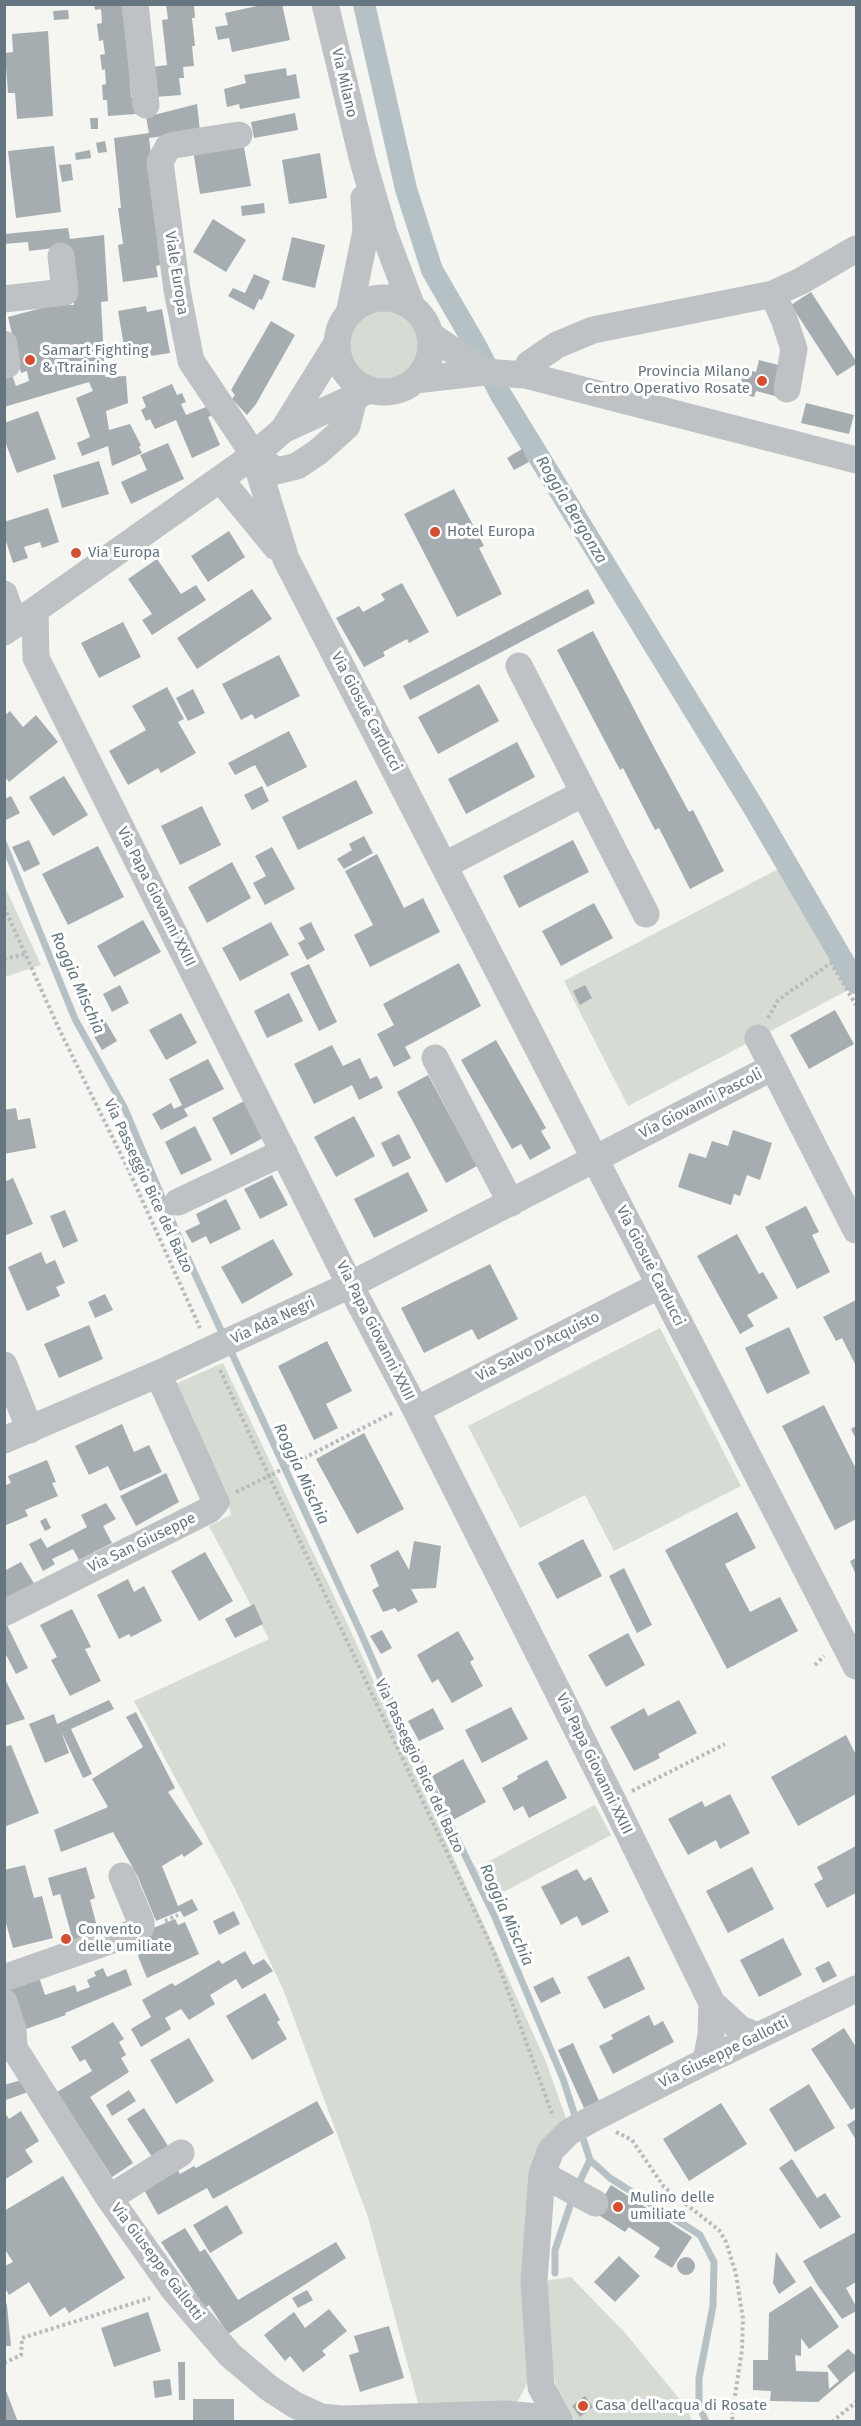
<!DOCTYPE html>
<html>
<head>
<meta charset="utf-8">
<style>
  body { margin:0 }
  #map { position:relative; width:861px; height:2426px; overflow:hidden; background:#f5f5f1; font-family:"Fira Sans",sans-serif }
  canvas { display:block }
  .frame { position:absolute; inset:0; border:6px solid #667680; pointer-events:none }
</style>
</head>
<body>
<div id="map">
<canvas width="861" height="2426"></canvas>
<div class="frame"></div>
</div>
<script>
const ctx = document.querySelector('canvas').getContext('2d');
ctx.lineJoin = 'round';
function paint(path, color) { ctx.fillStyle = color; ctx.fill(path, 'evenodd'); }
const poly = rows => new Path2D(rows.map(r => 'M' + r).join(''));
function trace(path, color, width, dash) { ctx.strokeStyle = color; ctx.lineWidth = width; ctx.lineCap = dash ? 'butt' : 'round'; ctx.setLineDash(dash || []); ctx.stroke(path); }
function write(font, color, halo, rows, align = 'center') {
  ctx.font = font + ' "Fira Sans",sans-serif'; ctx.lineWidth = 6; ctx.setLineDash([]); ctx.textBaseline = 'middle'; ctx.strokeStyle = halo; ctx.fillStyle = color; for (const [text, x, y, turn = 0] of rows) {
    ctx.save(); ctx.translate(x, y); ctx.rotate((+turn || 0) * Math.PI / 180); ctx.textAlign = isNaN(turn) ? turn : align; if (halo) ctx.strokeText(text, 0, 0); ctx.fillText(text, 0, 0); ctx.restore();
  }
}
paint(poly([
  '346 345a37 37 0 1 1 74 0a37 37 0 1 1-74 0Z',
  [784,866,856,986,628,1106,564,981],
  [4,885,41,965,5,977,4,977],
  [660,1328,741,1486,614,1551,585,1495,520,1528,468,1426],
  [223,1363,353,1636,546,2062,567,2121,531,2185,527,2384,518,2401,420,2410,368,2217,283,1989,234,1887,134,1701,269,1639,209,1526,231,1515,226,1490,173,1385],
  [595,1805,611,1835,492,1898,476,1868],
  [571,2277,626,2334,686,2407,692,2421,576,2421,567,2410,556,2386,546,2336,544,2281]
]), '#d6dbd3');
trace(poly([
  [4,844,75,1019,125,1109,189,1261,224,1337],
  [229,1347,360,1631,394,1709,494,1915,563,2079,577,2122],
  [581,2132,590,2160,610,2178,700,2235,714,2262,713,2306,699,2378,699,2405,706,2422],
  [577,2187,590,2160],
  [555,2273,555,2250,573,2197]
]), '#b5c1c5', 7);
trace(poly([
  [364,4,406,189,432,270,477,348,501,395,754,808,856,983]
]), '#b5c1c5', 22);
paint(poly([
  [94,4,127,4,134,82,130,82,131,97,135,97,136,114,108,116,107,100,103,100,102,85,106,84,105,69,102,70,100,55,105,54,103,40,99,41,97,24,102,23,101,9,95,10],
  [194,4,195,18,192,18,195,46,192,46,194,66,183,67,184,78,179,78,181,95,155,97,152,67,167,65,162,20,168,19,166,5],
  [266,4,282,4,290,40,232,52,229,38,218,40,215,27,228,25,225,13],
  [68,10,69,19,54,20,53,11],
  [48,31,53,116,17,119,15,93,8,93,5,53,13,52,12,34],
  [286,68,287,76,296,74,300,98,240,109,239,104,227,107,224,89,246,83,244,75],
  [197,104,200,131,149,138,164,264,156,266,158,277,123,282,118,245,123,244,118,208,121,208,114,138,149,133,146,117],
  [295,113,298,130,254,138,251,122],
  [90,118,98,118,98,129,91,129],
  [105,141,107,152,98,153,96,143],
  [243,142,251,186,200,194,193,150],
  [54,146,61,212,16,218,8,151],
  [90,150,91,158,76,160,75,153],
  [320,153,327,198,289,204,282,160],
  [71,164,73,180,62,182,59,165],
  [264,203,265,213,242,216,241,206],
  [213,219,246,240,226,272,193,252],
  [68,228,70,239,104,235,108,301,101,302,105,377,126,376,128,403,106,411,109,430,130,424,141,445,139,447,142,453,112,466,108,446,82,456,77,443,90,437,76,398,93,391,89,382,4,407,4,374,11,372,16,386,29,381,27,371,21,373,8,317,68,301,69,305,74,305,70,246,29,251,28,242,4,244,4,234],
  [292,237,325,245,315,288,282,280],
  [254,274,270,281,262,300,259,299,254,310,228,296,233,288,245,293],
  [811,292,856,361,856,364,837,376,791,305],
  [146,306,147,312,162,309,170,353,137,358,135,350,125,352,118,311],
  [271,321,295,335,256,404,247,415,232,399,235,395,231,390],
  [759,360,786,367,779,397,756,391,754,397,738,393,744,369,756,372],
  [172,384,177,395,182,393,186,402,181,404,186,415,211,405,215,414,208,417,220,445,192,458,176,420,155,429,150,419,146,421,141,410,146,407,142,397],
  [806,403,854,415,849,434,801,423],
  [38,411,56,459,17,473,4,439,4,423],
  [168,443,184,479,131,504,121,482,147,470,140,455],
  [522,449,529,462,514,470,507,458],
  [99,461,109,494,62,508,53,475],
  [454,489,484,546,479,548,502,594,457,617,404,514],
  [48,508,59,542,42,548,40,542,24,547,28,558,13,563,4,535,4,522],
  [229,531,245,557,208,582,191,556],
  [157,559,181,594,196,585,206,600,152,635,142,620,152,614,128,579],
  [402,583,429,632,409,643,407,639,383,652,385,656,364,667,336,618,359,606,363,612,385,600,381,594],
  [252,589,272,619,197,669,177,638],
  [588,589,595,603,410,700,403,686],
  [123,622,141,657,99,678,81,643],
  [593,631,656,751,689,812,693,810,724,871,690,889,659,828,655,830,623,768,620,770,557,650],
  [279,655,300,696,255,719,252,714,241,720,222,684],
  [479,684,499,721,438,754,418,717],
  [167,687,184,719,178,722,196,753,161,773,158,768,128,785,109,751,146,730,132,706],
  [193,689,205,713,188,721,176,698],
  [10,711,23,727,36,715,58,742,9,782,4,776,4,716],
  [289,731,307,767,267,787,255,765,235,775,228,763],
  [517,742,535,777,466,814,448,779],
  [64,776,88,815,53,836,29,797],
  [356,780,373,813,298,850,282,817],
  [262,786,269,801,252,810,244,795],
  [11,796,20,813,4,821,4,799],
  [202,806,221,845,180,865,161,826],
  [364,836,373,853,344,869,337,859,352,850,349,844],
  [29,840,40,864,24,872,12,847],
  [573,840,589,872,519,908,503,876],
  [98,846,124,897,68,925,42,874],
  [272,847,295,889,265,905,253,883,266,876,255,856],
  [377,854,404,908,423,898,440,932,370,967,354,935,373,925,345,871],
  [232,862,251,898,207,923,188,887],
  [594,903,613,938,561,966,542,931],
  [143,920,161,952,114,977,97,946],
  [271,922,289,955,240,981,222,948],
  [311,922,325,950,307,960,298,943,305,939,299,928],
  [459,963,481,1006,405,1047,411,1058,394,1067,377,1034,394,1025,383,1004],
  [309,964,337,1022,319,1031,290,973],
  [120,985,129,1003,112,1012,103,994],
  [585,985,592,998,580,1005,573,991],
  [289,993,303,1021,267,1038,254,1011],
  [835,1010,854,1044,809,1069,790,1035],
  [181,1013,197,1043,166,1060,149,1030],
  [103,1017,117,1041,102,1050,88,1026],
  [496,1040,546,1128,541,1131,551,1148,530,1160,521,1144,512,1149,461,1060],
  [332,1045,343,1066,360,1058,370,1079,377,1076,383,1088,359,1100,352,1085,314,1104,294,1064],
  [208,1059,224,1089,184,1109,188,1116,161,1130,152,1114,171,1103,174,1109,182,1105,169,1079],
  [428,1075,477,1166,446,1183,397,1092],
  [246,1100,265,1137,231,1155,212,1118],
  [16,1108,18,1120,30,1118,36,1148,4,1154,4,1110],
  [354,1116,375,1156,336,1177,314,1137],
  [195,1126,212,1160,181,1175,165,1142],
  [733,1130,772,1143,760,1180,747,1175,740,1196,734,1194,731,1205,678,1187,689,1153,706,1158,712,1141,728,1146],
  [399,1134,411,1158,393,1167,381,1143],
  [408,1172,428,1211,374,1238,354,1199],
  [272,1175,288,1205,260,1219,244,1189],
  [13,1178,33,1224,4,1236,4,1182],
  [226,1199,241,1229,210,1244,206,1236,192,1243,185,1231,200,1224,196,1214],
  [806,1206,819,1232,812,1235,830,1272,797,1289,765,1227],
  [65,1210,78,1241,63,1248,50,1216],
  [737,1234,759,1274,763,1272,778,1298,747,1315,754,1326,740,1334,697,1256],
  [273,1239,293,1275,242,1304,221,1267],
  [41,1252,46,1264,55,1260,65,1283,56,1287,60,1296,27,1311,8,1267],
  [490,1264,518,1319,478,1340,472,1329,424,1353,401,1308],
  [105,1294,113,1310,95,1318,88,1302],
  [856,1300,856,1366,842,1338,836,1341,823,1317],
  [89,1325,103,1359,59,1378,44,1344],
  [789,1327,810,1373,767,1394,745,1348],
  [327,1341,352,1391,326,1404,338,1428,314,1440,278,1366],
  [824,1405,856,1469,856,1519,835,1530,782,1426],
  [122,1424,134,1452,149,1445,162,1472,120,1491,108,1466,89,1475,75,1446],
  [856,1426,856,1439,851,1429],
  [364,1433,404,1509,357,1534,316,1459],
  [47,1460,56,1482,52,1483,58,1496,25,1510,28,1516,4,1526,4,1486,11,1483,8,1476],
  [166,1473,179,1502,136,1526,120,1496],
  [106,1503,116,1519,103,1526,112,1543,79,1560,73,1549,52,1559,55,1564,43,1571,29,1544,41,1538,47,1548,87,1527,81,1515],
  [737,1512,756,1548,725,1564,750,1612,780,1597,798,1631,727,1669,665,1550],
  [46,1518,51,1528,45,1531,40,1521],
  [583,1539,602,1576,557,1599,538,1563],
  [414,1541,441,1546,436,1588,411,1589,418,1602,398,1612,395,1608,383,1612,372,1590,379,1586,370,1565,398,1550,409,1570],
  [205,1552,233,1601,199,1621,171,1571],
  [856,1558,856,1575,850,1561],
  [21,1562,35,1585,4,1602,4,1571],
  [624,1568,652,1625,637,1633,609,1576],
  [128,1579,134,1592,144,1586,162,1621,131,1637,129,1634,119,1639,97,1595],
  [254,1604,263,1624,235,1638,225,1619],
  [72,1609,91,1647,85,1649,101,1681,70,1696,51,1660,57,1657,40,1625],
  [4,1619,28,1668,16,1674,4,1651],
  [382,1630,392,1648,381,1654,370,1636],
  [458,1631,474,1659,470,1662,483,1686,452,1703,438,1679,432,1683,417,1655],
  [628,1633,645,1665,606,1687,588,1655],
  [4,1677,25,1719,4,1726],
  [109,1700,114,1709,71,1729,92,1774,83,1778,61,1731,69,1753,45,1763,29,1724,54,1714,57,1724],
  [679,1700,697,1733,658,1754,660,1758,634,1771,610,1727,644,1708,648,1716],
  [511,1707,528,1739,482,1763,465,1730],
  [433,1708,444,1729,419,1741,408,1721],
  [136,1712,175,1788,168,1792,203,1844,184,1857,182,1854,162,1866,178,1906,192,1899,198,1910,184,1917,180,1911,156,1921,138,1877,113,1832,61,1852,54,1830,108,1807,92,1779,143,1747,126,1717],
  [846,1735,856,1755,856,1794,798,1826,771,1777],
  [11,1745,39,1813,4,1827,4,1747],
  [463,1759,486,1802,453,1820,432,1776],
  [547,1760,567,1798,529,1818,523,1806,514,1811,502,1788,518,1779,517,1776],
  [730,1794,750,1833,720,1849,716,1840,688,1855,668,1819,702,1801,705,1807],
  [856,1846,856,1893,827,1908,814,1884,823,1879,817,1867],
  [25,1865,34,1898,42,1896,53,1938,13,1948,4,1916,4,1870],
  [86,1867,95,1898,90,1900,99,1934,73,1941,60,1894,53,1896,48,1878],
  [752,1867,774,1909,728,1933,706,1891],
  [577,1869,584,1881,591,1877,609,1912,582,1926,577,1916,561,1925,541,1887],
  [234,1911,240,1924,219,1935,213,1921],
  [175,1919,178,1925,185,1922,199,1954,147,1978,138,1956,142,1950,138,1941,153,1934,151,1929],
  [783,1938,802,1975,759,1997,740,1960],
  [245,1951,253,1965,264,1959,273,1971,242,1989,236,1979,210,1995,215,2004,189,2020,181,2009,165,2018,171,2029,141,2047,131,2029,151,2017,142,2000,172,1983,175,1986,219,1960,222,1964],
  [629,1956,645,1989,604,2009,587,1977],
  [829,1961,837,1976,823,1983,815,1968],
  [103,1968,107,1977,126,1969,132,1985,65,2013,66,2015,23,2030,7,1987,38,1974,45,1995,75,1985,77,1992,90,1987,87,1980,96,1976,94,1972],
  [553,1977,561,1993,541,2003,533,1987],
  [265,1993,280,2020,277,2022,287,2039,252,2060,226,2016],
  [649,2015,654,2026,663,2021,674,2042,613,2074,599,2046,613,2039,611,2035],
  [113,2022,124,2039,119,2042,126,2055,121,2058,129,2072,90,2097,133,2163,112,2177,57,2092,92,2071,85,2059,80,2062,71,2047],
  [844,2028,856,2047,856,2107,851,2110,811,2049],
  [189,2038,214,2081,176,2104,150,2060],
  [573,2043,599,2101,584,2108,558,2050],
  [25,2079,31,2091,6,2100,4,2085],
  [809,2084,835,2128,795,2152,769,2109],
  [129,2090,136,2101,112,2116,106,2105],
  [317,2101,334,2133,213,2199,207,2188,158,2215,143,2188,177,2169,180,2174,194,2166,196,2168],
  [721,2103,747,2144,689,2181,663,2139],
  [144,2108,170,2149,154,2160,127,2119],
  [4,2111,9,2119,21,2111,39,2141,25,2150,33,2162,4,2180],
  [856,2119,856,2140,847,2125],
  [792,2159,817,2198,825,2193,841,2217,820,2229,779,2168],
  [63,2176,125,2278,69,2313,65,2307,50,2317,29,2282,9,2295,5,2288,5,2266,13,2262,4,2248,4,2211],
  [611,2185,692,2237,672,2268,654,2257,660,2248,629,2227,625,2232,594,2212],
  [227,2205,243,2233,210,2253,193,2225],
  [185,2228,200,2252,205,2249,238,2300,336,2242,346,2258,228,2334,209,2305,205,2308,161,2242],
  [856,2232,856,2282,846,2288,856,2306,856,2311,842,2319,818,2286,803,2261],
  [776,2252,796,2282,779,2294,773,2283],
  [619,2256,640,2276,615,2302,594,2282],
  '677 2266a9 9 0 1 1 18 0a9 9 0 1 1-18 0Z',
  [811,2286,839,2327,809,2349,801,2338,801,2356,795,2355,796,2371,828,2372,829,2389,839,2381,827,2366,848,2349,856,2356,856,2370,818,2402,770,2401,771,2391,753,2390,753,2360,768,2360,769,2313],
  [307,2290,313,2300,298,2308,292,2298],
  [5,2300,7,2305,11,2346,5,2346],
  [329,2309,347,2331,322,2351,326,2355,303,2372,290,2356,285,2361,264,2335,294,2312,305,2328],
  [148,2312,161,2351,114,2367,101,2328],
  [389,2326,404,2378,360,2392,349,2355,359,2352,354,2336],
  [178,2362,185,2362,185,2400,179,2400],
  [170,2379,172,2395,155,2398,153,2381],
  [5,2388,18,2422,4,2422],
  [585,2396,593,2407,580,2417,572,2406],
  [193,2399,234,2399,234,2422,193,2422]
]), '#a5adb1');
trace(poly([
  [4,907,60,1031,129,1171,200,1328],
  [4,959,26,954],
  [768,1018,778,1000,831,963,856,1005],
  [220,1370,269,1476,392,1413],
  [236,1492,269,1476,494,1952,553,2117],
  [815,1665,824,1656],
  [632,1791,725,1744],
  [165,1921,178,1915],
  [616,2132,632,2140,664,2187,719,2230,726,2242,736,2274,743,2319,742,2350,732,2415,733,2422],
  [4,2363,21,2355,22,2338,150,2298],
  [832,2422,856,2402]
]), '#b8bbbd', 4, [3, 3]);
trace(poly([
  [135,4,146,105],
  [325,4,363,161,384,233,412,307],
  [239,135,174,145,168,147,160,162,177,290,191,361,254,455,286,559,856,1666],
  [773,294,784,319,794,349,787,389],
  '337 345a47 47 0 1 1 94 0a47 47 0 1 1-94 0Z',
  [4,299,65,292,61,256],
  [349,314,366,231,364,198],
  [430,335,485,372],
  [4,344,7,365],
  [525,375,529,364,557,345,593,330,773,294,801,281,856,249],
  [415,380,485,372,525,375,856,460],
  [283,430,363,393],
  [254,455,277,471,297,466,318,452,347,426,354,398],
  [220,479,276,547],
  [4,594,15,625],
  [35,612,36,658,350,1285,416,1410,613,1801,712,2003,740,2029,758,2036],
  [4,632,254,455,283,430,337,343],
  [519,666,646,914],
  [445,865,584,793],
  [758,1038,773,1067],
  [435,1058,511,1203],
  [178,1202,284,1152],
  [4,1365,30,1430],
  [416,1410,660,1285],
  [4,1440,158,1374,350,1285,773,1067,856,1230],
  [4,1613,209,1510,216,1502,158,1374],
  [4,1978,135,1932,141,1927,141,1922,122,1876],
  [4,2002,13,2030,14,2048],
  [4,2043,14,2048,109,2198,174,2290,230,2355,269,2388,295,2405,321,2417,342,2419,505,2414,558,2419],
  [706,2061,711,2035,712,2003],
  [542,2174,595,2203],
  [109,2198,181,2153],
  [560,2422,541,2387,534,2281,542,2174,551,2150,569,2132,592,2119,706,2061,856,1989]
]), '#bec2c5', 27);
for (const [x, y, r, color] of [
  [30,360,6,"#d74d2f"],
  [762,381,6,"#d74d2f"],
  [435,532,6,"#d74d2f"],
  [76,553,6,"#d74d2f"],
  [66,1939,6,"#d74d2f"],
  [618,2207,6,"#d74d2f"],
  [583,2406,6,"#d74d2f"]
]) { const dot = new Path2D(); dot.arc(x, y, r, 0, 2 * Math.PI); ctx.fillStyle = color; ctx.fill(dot); trace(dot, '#fff', 2); }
write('15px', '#667680', '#fff', [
  ["Via Milano",344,83,77],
  ["Viale Europa",176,273,81],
  ["Via Giosuè Carducci",366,712,62],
  ["Via Papa Giovanni XXIII",156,897,63],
  ["Via Giovanni Pascoli",701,1104,-27],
  ["Via Passeggio Bice del Balzo",148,1186,65],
  ["Via Giosuè Carducci",650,1266,63],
  ["Via Ada Negri",273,1321,-25],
  ["Via Papa Giovanni XXIII",375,1331,63],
  ["Via Salvo D'Acquisto",538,1347,-27],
  ["Via San Giuseppe",142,1543,-26],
  ["Via Papa Giovanni XXIII",594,1764,64],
  ["Via Passeggio Bice del Balzo",419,1766,65],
  ["Via Giuseppe Gallotti",724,2053,-26],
  ["Via Giuseppe Gallotti",157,2262,53]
]);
write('15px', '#667680', '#fff', [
  ["Samart Fighting",42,351],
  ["& Ttraining",42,368],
  ["Provincia Milano",750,372,"right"],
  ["Centro Operativo Rosate",750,389,"right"],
  ["Hotel Europa",447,532],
  ["Via Europa",88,553],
  ["Convento",78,1930],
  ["delle umiliate",78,1947],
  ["Mulino delle",630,2198],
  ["umiliate",630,2215],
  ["Casa dell'acqua di Rosate",595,2406]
], 'left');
write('italic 16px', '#61777e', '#fff', [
  ["Roggia Bergonza",571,510,59],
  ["Roggia Mischia",77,983,66],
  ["Roggia Mischia",301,1474,65],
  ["Roggia Mischia",506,1915,66]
]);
</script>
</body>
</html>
